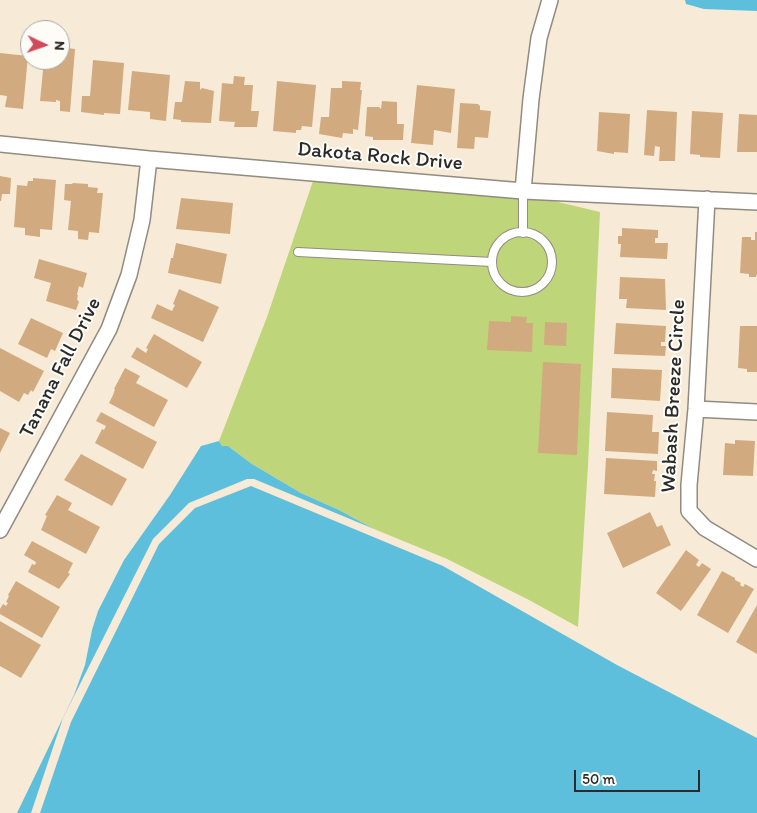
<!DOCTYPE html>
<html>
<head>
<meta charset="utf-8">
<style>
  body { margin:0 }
  #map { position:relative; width:757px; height:813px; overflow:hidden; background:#f7ebd7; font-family:Itim,sans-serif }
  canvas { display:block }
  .north { position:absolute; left:20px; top:20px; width:50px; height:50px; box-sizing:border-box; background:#fdfcf7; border:1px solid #a9a8a5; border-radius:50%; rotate:93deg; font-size:14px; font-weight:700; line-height:20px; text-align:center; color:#2b2b2b }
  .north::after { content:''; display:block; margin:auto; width:18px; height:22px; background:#d1495b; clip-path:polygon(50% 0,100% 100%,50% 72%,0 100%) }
  .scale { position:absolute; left:574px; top:770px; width:126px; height:22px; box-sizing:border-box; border:2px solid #2b2b2b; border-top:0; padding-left:6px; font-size:15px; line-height:18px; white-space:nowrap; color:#2b2b2b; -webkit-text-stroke:4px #fdfcf7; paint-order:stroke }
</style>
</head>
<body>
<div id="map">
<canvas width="757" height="813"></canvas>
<div class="north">N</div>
<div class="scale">50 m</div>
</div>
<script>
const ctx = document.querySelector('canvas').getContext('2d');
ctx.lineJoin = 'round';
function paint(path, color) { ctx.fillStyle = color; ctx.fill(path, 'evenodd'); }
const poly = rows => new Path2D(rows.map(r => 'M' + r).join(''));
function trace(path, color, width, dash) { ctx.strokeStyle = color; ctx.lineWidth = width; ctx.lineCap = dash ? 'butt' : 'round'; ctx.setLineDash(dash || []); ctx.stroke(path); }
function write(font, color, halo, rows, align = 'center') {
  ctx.font = font + ' Itim,sans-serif'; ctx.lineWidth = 4; ctx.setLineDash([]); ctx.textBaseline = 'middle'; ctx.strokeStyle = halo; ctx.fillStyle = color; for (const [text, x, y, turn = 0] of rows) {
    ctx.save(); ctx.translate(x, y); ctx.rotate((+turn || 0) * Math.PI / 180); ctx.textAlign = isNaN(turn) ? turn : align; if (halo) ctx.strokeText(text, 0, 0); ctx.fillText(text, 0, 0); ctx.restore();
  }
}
paint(poly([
  [313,181,554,201,600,212,588,465,578,627,529,600,447,559,374,529,339,510,301,493,252,464,228,446,222,446,219,441,267,317]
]), '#bfd579');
paint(poly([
  [685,0,757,0,757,11,704,9,686,4],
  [219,441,222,446,228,446,252,464,301,493,339,510,374,529,254,479,247,479,189,503,153,539,63,718,31,813,17,813,74,695,85,665,92,630,98,611,124,560,170,495,201,446],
  [251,486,443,566,617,665,757,738,757,813,40,813,71,722,159,544,195,508]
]), '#5ebfdc');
paint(poly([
  [60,47,75,49,70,112,60,111,60,101,56,100,56,102,40,101,44,60,60,60],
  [0,53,28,56,23,109,5,107,7,96,0,95],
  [93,60,124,63,120,114,104,113,104,115,81,112,82,96,90,96],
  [132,71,170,75,166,121,150,119,150,112,128,110],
  [234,76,245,77,244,85,253,85,251,111,259,111,257,127,234,127,235,122,219,121,222,83,233,84],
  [185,81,200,82,200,90,202,88,214,91,211,123,181,122,181,120,173,119,175,102,182,102],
  [277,81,316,85,312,127,302,126,301,130,296,130,296,133,273,131],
  [342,81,361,82,360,90,362,90,358,130,353,129,353,134,343,133,342,138,319,134,321,117,329,117,331,88,342,88],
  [417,85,455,89,451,133,434,130,433,145,411,143],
  [382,101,397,102,397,124,404,124,403,140,373,140,373,137,365,136,367,107,379,107,381,109],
  [460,103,478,104,480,106,480,110,491,111,488,138,475,137,474,149,457,148],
  [647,110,677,112,675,161,659,161,660,147,655,146,654,156,644,155],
  [692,111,723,113,720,158,700,157,700,155,690,154],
  [599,112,630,114,628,153,614,152,614,154,597,151],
  [739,114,757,115,757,152,737,152],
  [0,176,11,178,10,194,2,194,1,201,0,201],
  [33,178,56,180,52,230,40,229,40,237,25,235,25,228,14,227,17,185,27,186,28,181,33,181],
  [73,183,88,184,88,187,98,188,97,193,103,193,99,233,89,232,88,240,78,239,78,231,68,230,71,201,64,200,65,184,72,184],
  [181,198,233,203,230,234,176,229],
  [622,228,658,230,658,238,655,238,655,243,668,243,667,259,620,257,621,244,618,244,618,236,622,236],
  [755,232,757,232,757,274,756,277,749,277,749,274,740,273,742,237,751,237,751,240,755,240],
  [176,243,227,254,221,284,168,273,171,258,173,258],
  [39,259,87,273,83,288,79,286,77,295,78,295,77,299,79,302,76,310,46,301,51,283,34,278],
  [620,277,665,279,666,310,626,308,627,299,619,299],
  [179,289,219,307,203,342,151,318,157,304,172,311,175,305,173,304],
  [511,316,527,317,526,323,533,323,532,352,487,350,489,321,511,322],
  [31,318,63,333,55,351,51,349,47,358,18,344],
  [545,322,567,323,566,346,544,345],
  [616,323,666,326,665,342,661,342,661,346,666,346,665,356,614,354],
  [740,326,757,326,757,372,747,372,747,369,738,368],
  [154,334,202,362,187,388,131,357,137,347,146,353,148,349,146,348],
  [0,348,44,371,33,392,31,390,28,395,24,393,19,402,0,391],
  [543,362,581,364,577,455,538,453],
  [125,368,140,376,136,383,168,400,154,427,109,403,113,395,115,389,114,389],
  [612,368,662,370,660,401,611,398],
  [101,412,157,442,143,469,95,443,102,429,104,430,106,426,96,421],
  [607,412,653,415,652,432,659,432,658,454,605,451],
  [0,428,10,433,0,453],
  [735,440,755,441,753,476,723,475,725,443,735,444],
  [81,454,127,479,112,506,64,480],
  [606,458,657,461,657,471,653,470,652,474,655,474,654,481,656,481,655,497,604,494],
  [57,495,72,503,68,510,100,527,86,554,41,530,47,516,45,515],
  [650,512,657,527,662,525,671,545,623,568,607,533],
  [32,541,73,563,68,573,70,574,59,589,28,572,32,564,35,565,36,562,24,555],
  [686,550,699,560,696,565,699,567,702,563,711,569,681,611,656,593],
  [722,571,735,578,735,580,741,583,740,585,743,587,745,584,754,589,728,633,697,615],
  [16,581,60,607,42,638,0,614,0,609,3,604,6,606,8,603,6,602,9,596,8,595],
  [757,605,757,654,736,642],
  [0,621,41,645,21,678,0,666]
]), '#d2aa80');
const service = poly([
  [523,191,523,233],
  '492 262a30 30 0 1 1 60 0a30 30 0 1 1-60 0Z',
  [298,252,492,262]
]);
const minor = poly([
  [0,144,149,159,523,191,757,202],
  [523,191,531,99,539,38,550,0],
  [707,199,696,409,689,485,689,511,705,528,757,559],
  [696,409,757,412],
  [0,530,109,329,129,275,142,220,149,159]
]);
trace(service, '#918b81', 10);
trace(minor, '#918b81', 18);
trace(service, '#fff', 8);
trace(minor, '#fff', 15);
write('21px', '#2b2b2b', '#fdfcf7', [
  ["Dakota Rock Drive",380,157,5],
  ["Tanana Fall Drive",61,368,-63],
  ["Wabash Breeze Circle",674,396,-87]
]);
</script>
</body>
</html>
